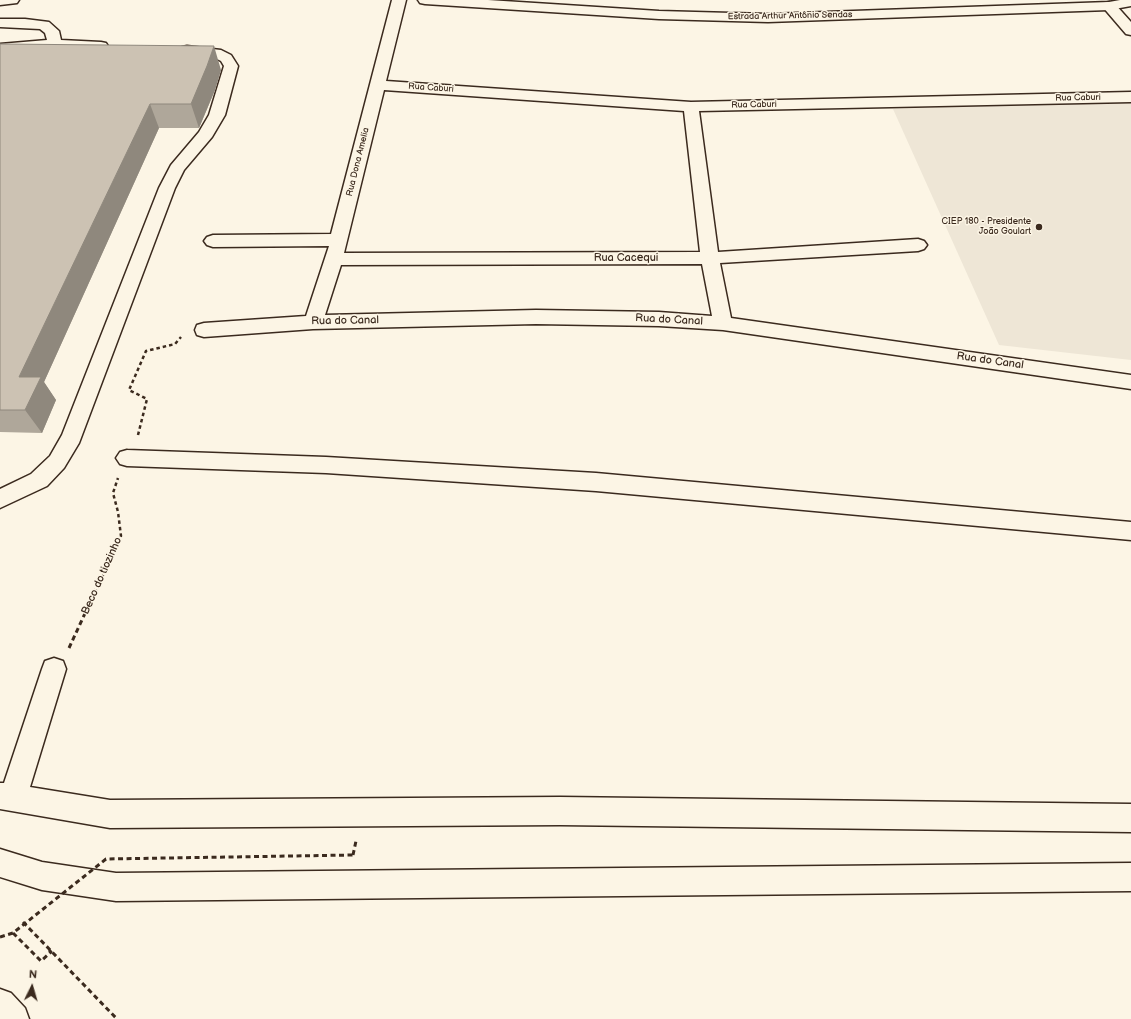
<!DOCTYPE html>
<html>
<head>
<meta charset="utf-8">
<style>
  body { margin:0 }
  #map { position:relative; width:1131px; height:1019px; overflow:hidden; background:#fcf5e5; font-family:"Balsamiq Sans",sans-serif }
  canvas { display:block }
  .north { position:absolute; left:12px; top:967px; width:40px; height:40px; -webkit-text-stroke:3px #fcf5e5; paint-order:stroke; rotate:5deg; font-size:11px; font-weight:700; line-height:16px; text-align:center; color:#3b2a1e }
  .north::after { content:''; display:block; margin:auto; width:14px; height:18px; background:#3b2a1e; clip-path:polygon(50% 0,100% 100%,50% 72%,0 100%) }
</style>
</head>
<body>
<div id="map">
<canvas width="1131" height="1019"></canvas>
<div class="north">N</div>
</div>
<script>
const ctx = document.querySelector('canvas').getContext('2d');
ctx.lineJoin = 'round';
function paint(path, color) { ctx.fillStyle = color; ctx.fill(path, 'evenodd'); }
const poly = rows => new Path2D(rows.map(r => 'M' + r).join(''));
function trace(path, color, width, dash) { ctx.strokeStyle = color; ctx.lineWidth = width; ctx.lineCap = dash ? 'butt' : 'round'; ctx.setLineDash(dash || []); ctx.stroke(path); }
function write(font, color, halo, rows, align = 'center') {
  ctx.font = font + ' "Balsamiq Sans",sans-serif'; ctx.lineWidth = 3; ctx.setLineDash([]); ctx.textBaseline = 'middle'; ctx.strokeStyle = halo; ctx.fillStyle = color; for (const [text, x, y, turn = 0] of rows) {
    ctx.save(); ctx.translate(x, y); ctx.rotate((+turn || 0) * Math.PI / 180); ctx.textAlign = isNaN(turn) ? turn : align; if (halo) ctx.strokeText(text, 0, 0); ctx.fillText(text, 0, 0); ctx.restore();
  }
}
paint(poly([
  [1131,100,1131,360,999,345,893,109]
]), '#eee6d6');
const minor = poly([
  [392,0,406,0,386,81,691,102,1131,92,1131,102,699,111,718,252,918,239,924,241,927,245,924,249,918,251,720,263,731,318,1131,375,1131,389,723,330,659,326,536,324,313,329,204,337,197,335,195,330,197,325,204,323,306,316,329,246,213,247,207,245,204,241,207,237,213,235,331,234,392,0],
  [384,90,684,111,700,252,344,253,384,90],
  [702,264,712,316,659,312,536,310,325,315,341,265,702,264],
  [1109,2,1114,3,1131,22,1131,35,1126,34,1102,6,1104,3,1109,2],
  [0,19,25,19,49,22,59,31,61,40,101,42,106,43,108,46,106,49,101,50,55,48,0,52,0,44,47,40,45,33,40,29,0,27,0,19],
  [187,46,221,50,231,55,238,66,225,115,212,137,184,170,175,188,79,443,64,468,47,486,0,508,0,489,31,474,50,456,62,435,159,188,171,165,199,132,209,115,224,66,221,61,213,57,182,53,180,50,182,47,187,46],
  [127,450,326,457,596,473,1131,522,1131,540,596,491,326,473,127,466,120,464,116,458,120,452,127,450],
  [54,658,63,661,66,669,30,787,110,800,560,797,1131,804,1131,832,560,825,110,828,0,809,0,783,4,783,42,669,45,661,54,658]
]);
const major = poly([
  [0,0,19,0,17,3,0,5,0,0],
  [418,0,488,0,659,11,768,14,1109,2,1120,0,1131,0,1131,6,1109,10,768,22,659,19,425,4,420,3,418,0]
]);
const highway = poly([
  [0,849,42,862,116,873,1131,863,1131,891,116,901,42,890,0,877,0,849],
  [0,989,11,993,25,1008,29,1019,0,1019,0,989]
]);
trace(minor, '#3b2a1e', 3);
trace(major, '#3b2a1e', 3);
trace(highway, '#3b2a1e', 3);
trace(poly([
  [138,435,147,399,129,390,146,351,175,344,181,337],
  [99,584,121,536,118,512,113,493,118,478]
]), '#3b2a1e', 2.5, [3.5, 3]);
trace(poly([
  [69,648,99,583],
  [353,855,356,841],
  [23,922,117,1019],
  [13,933,41,961,51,952,49,950]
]), '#3b2a1e', 3, [5, 3.5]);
paint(minor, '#fcf5e5');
paint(major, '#fcf5e5');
paint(highway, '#fcf5e5');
trace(poly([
  [0,937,13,933,106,859,353,855]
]), '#3b2a1e', 3, [5, 3.5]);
paint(poly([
  [0,44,221,70,215,90,199,128,159,128,44,382,56,400,42,433,0,432]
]), '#afa79a');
paint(poly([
  [214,46,221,70,215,90,199,128,191,104],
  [150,104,159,128,44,382,56,400,42,433,25,410,19,377]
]), '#8f887d');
const building = poly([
  [0,44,214,46,207,66,191,104,150,104,19,377,41,377,25,410,0,410,0,44]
]);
paint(building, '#ccc2b3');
trace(building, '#8f887d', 1);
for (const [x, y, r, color] of [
  [1039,227,4,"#3b2a1e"]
]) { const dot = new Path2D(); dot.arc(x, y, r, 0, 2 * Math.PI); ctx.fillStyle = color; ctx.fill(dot); trace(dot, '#fcf5e5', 1.5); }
write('9px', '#3b2a1e', '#fcf5e5', [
  ["Estrada Arthur Antônio Sendas",790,16,-1],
  ["Rua Caburi",431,88,4],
  ["Rua Caburi",1078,98,-1],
  ["Rua Caburi",754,105,-1],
  ["Rua Dona Amelia",358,162,-76]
]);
write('9px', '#3b2a1e', '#fcf5e5', [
  ["CIEP 180 - Presidente",1031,222],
  ["João Goulart",1031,232]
], 'right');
write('11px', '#3b2a1e', '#fcf5e5', [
  ["Rua Cacequi",626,258],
  ["Rua do Canal",669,320,3],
  ["Rua do Canal",345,321,-1],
  ["Rua do Canal",990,361,8],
  ["Beco do tiozinho",102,576,-66]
]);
</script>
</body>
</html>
